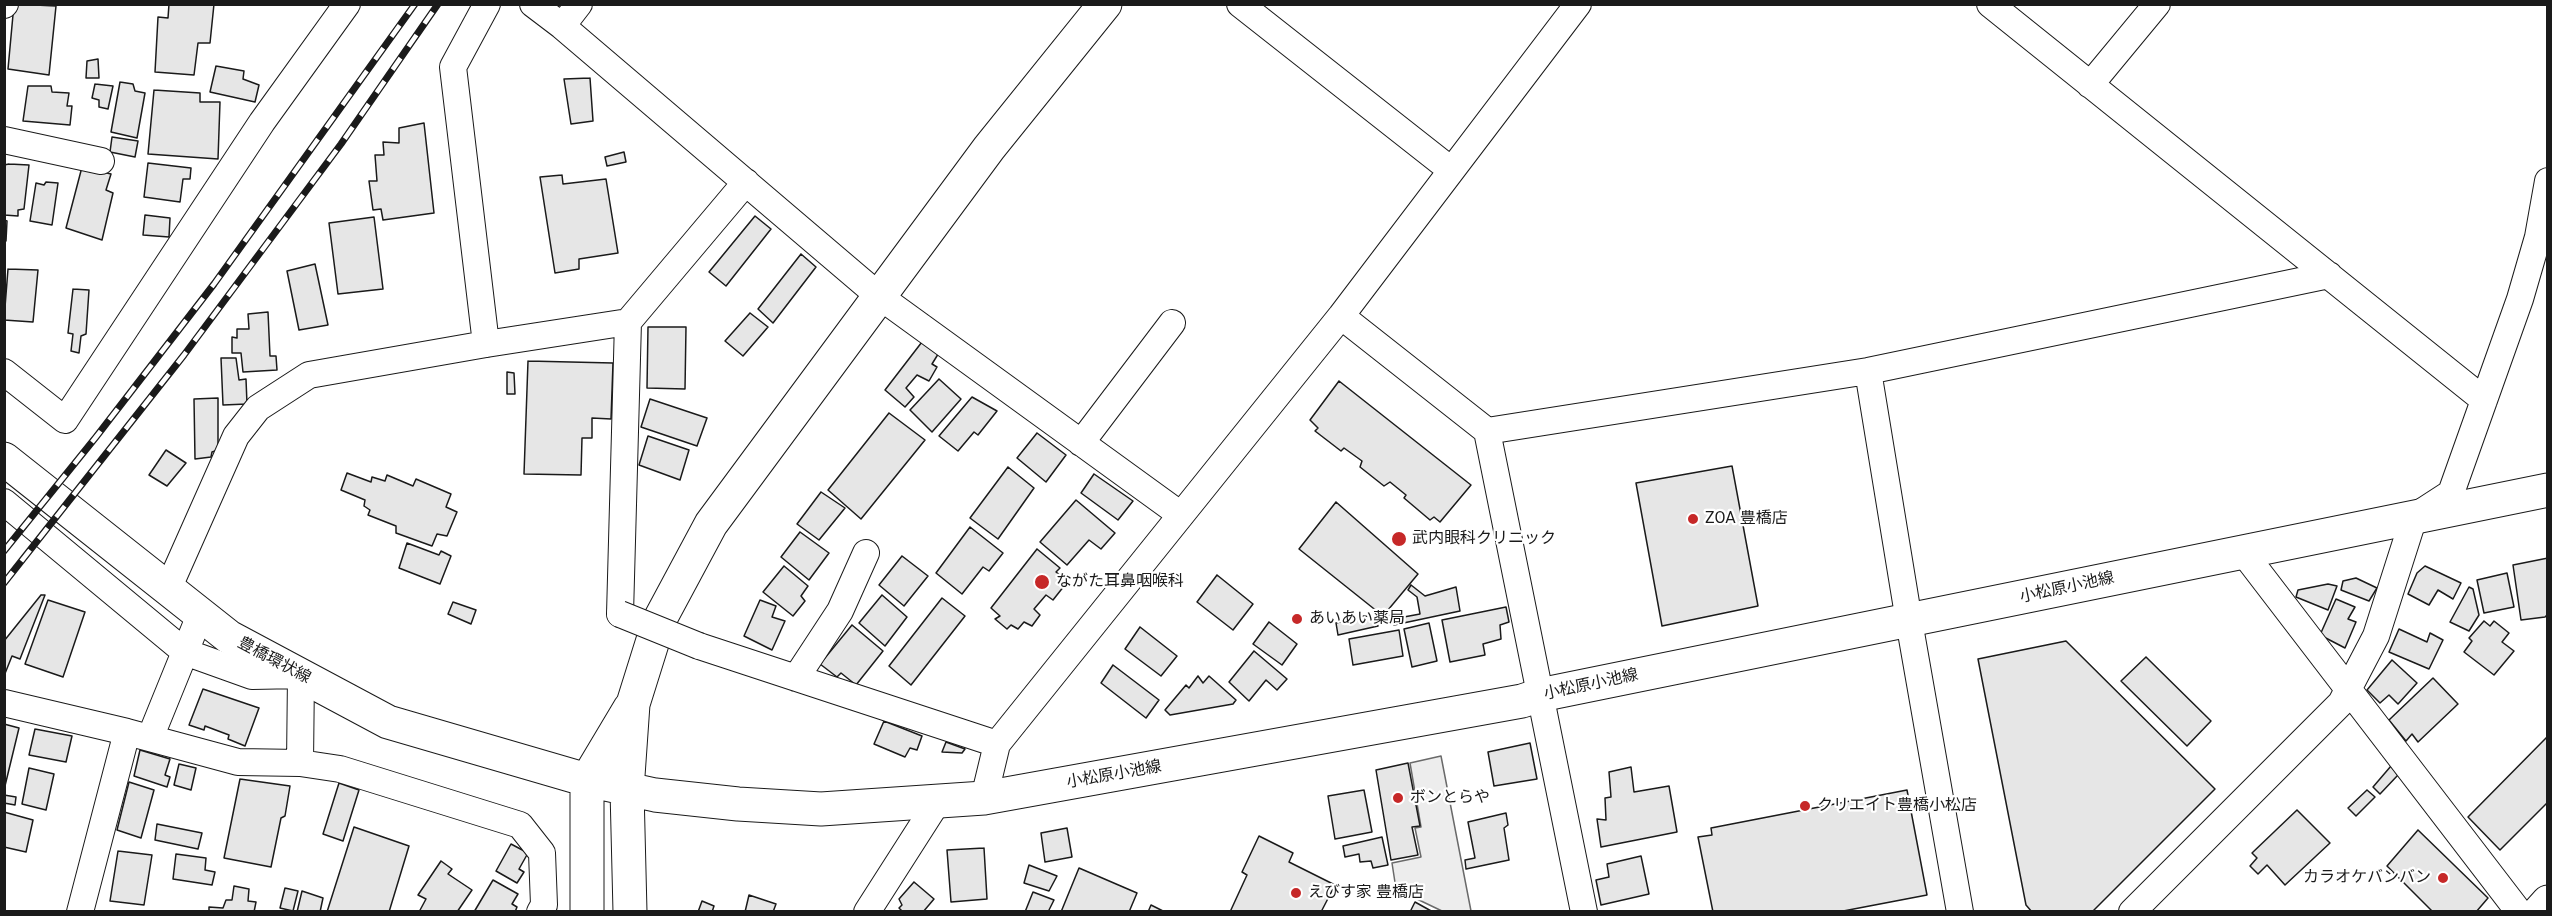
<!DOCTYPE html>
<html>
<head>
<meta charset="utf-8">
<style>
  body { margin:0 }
  #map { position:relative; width:2552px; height:916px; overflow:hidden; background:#fff; font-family:Roboto,sans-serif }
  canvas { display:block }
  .frame { position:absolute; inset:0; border:6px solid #1a1a1a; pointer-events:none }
</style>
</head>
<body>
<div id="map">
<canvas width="2552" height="916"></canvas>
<div class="frame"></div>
</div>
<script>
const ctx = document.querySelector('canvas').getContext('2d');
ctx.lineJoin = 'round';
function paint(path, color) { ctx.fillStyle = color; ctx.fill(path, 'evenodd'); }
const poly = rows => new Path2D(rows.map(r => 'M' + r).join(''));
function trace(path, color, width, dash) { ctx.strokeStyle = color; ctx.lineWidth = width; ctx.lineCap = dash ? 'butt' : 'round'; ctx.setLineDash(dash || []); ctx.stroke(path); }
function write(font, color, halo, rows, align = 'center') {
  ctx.font = font + ' Roboto,"Noto Sans JP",sans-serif'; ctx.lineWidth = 4.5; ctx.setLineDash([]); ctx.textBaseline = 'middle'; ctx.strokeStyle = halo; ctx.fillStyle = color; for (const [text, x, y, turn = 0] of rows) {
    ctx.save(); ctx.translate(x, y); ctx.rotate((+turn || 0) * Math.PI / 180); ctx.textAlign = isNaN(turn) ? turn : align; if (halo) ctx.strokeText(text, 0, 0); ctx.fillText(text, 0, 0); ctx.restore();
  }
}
const parking = poly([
  [1441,756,1471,911,1442,911,1396,889,1392,863,1421,857,1415,828,1421,827,1410,763,1441,756]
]);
paint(parking, '#ededed');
trace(parking, '#6a6a6a', 1.5);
const building = poly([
  [14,4,56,6,49,75,8,69,14,4],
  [169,4,214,4,210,43,198,43,194,75,155,72,158,17,168,18,169,4],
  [98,59,99,78,86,78,87,61,98,59],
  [216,66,244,71,243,79,259,85,255,102,210,92,216,66],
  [590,78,593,121,571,124,564,79,590,78],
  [120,82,133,84,135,91,145,93,137,138,111,132,120,82],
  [95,84,113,86,108,109,99,107,99,100,92,98,95,84],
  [28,86,51,86,52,92,69,93,67,106,72,106,70,125,23,121,28,86],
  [154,90,200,93,200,102,220,102,218,159,148,154,154,90],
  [424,123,434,213,383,220,381,209,373,210,369,181,377,181,375,155,384,155,383,142,399,143,399,128,424,123],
  [112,137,138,141,135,157,110,152,112,137],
  [624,152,626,162,607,166,605,157,624,152],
  [148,163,191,168,190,179,183,179,180,202,144,197,148,163],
  [9,164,29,165,24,209,18,210,18,216,4,215,4,165,9,164],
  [82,167,111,174,106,190,113,193,102,240,66,228,82,167],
  [562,175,563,184,606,179,618,253,579,259,579,269,555,273,540,177,562,175],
  [46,182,58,183,52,225,30,221,36,183,44,185,46,182],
  [145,215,170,218,169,237,143,235,145,215],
  [755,216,771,229,726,286,709,272,755,216],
  [374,217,383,289,338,294,329,223,374,217],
  [4,220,7,221,6,241,4,240,4,220],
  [801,254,816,267,773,323,758,309,801,254],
  [315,264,328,325,299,330,287,271,315,264],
  [8,269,38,270,33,322,4,320,8,269],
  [73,289,89,290,86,334,81,336,79,353,71,351,73,334,68,333,73,289],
  [268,312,270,356,276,356,277,370,243,372,241,353,232,353,232,337,237,338,237,329,249,329,248,314,268,312],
  [750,313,768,327,743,356,725,341,750,313],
  [648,327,686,327,685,389,647,388,648,327],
  [925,338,940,351,932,364,937,367,929,381,917,375,906,388,914,397,905,407,885,390,925,338],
  [221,358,236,358,239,380,246,379,247,404,223,405,221,358],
  [528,361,613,363,611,419,592,418,592,438,582,438,581,475,524,474,528,361],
  [507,372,514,373,515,394,507,394,507,372],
  [939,379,961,399,932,432,910,410,939,379],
  [1339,381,1471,485,1440,522,1434,517,1430,520,1404,498,1406,495,1390,482,1384,486,1360,467,1362,461,1344,448,1341,451,1315,431,1318,428,1310,420,1339,381],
  [972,397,997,411,978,435,974,432,958,451,939,436,972,397],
  [218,398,218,450,212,452,211,457,195,459,194,399,218,398],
  [650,399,707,418,697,446,641,427,650,399],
  [889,413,925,440,861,519,828,490,889,413],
  [1037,433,1066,455,1046,482,1017,458,1037,433],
  [648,436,689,450,680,480,639,465,648,436],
  [166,450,186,463,167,486,149,475,166,450],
  [1732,466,1758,606,1662,626,1636,483,1732,466],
  [1008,467,1034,488,998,539,970,518,1008,467],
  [347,473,371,482,372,477,385,481,387,475,413,486,416,479,451,494,446,507,457,512,447,536,437,534,432,546,396,533,396,526,368,515,370,510,364,506,365,500,341,490,347,473],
  [1094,474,1133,501,1118,520,1081,493,1094,474],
  [821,492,845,508,819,540,797,524,821,492],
  [1076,500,1115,533,1101,549,1089,540,1067,565,1040,542,1076,500],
  [1336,502,1418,574,1383,616,1299,549,1336,502],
  [970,527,1003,553,989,571,983,567,962,594,936,573,970,527],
  [800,532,829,553,809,580,781,557,800,532],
  [407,543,439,555,441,551,451,556,440,584,399,568,407,543],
  [1037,549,1060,568,1056,572,1068,581,1053,600,1046,595,1034,609,1040,615,1032,626,1024,622,1018,629,1011,625,1007,629,995,619,1000,616,991,608,1037,549],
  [902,556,928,576,904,606,879,585,902,556],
  [2548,558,2548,614,2545,617,2521,620,2513,565,2548,558],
  [784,566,808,586,801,596,805,601,793,616,763,592,784,566],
  [2425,566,2461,583,2453,599,2438,590,2429,605,2408,594,2417,573,2425,566],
  [2507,573,2514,607,2484,613,2477,580,2507,573],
  [1217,575,1253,604,1233,630,1197,602,1217,575],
  [2356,578,2377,588,2369,601,2341,590,2343,581,2356,578],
  [2328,584,2337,586,2328,610,2296,597,2298,590,2328,584],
  [1411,585,1425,596,1456,587,1460,611,1394,625,1384,618,1388,614,1393,619,1420,614,1417,597,1408,590,1411,585],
  [2469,587,2473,589,2479,615,2469,631,2450,622,2469,587],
  [41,595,45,595,20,659,12,656,4,676,4,641,41,595],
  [882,595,907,617,885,646,859,623,882,595],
  [942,598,965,616,911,685,889,666,942,598],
  [2336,599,2355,607,2348,619,2356,622,2345,648,2320,635,2336,599],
  [48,600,85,612,63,677,25,664,48,600],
  [760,600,776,606,772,617,785,621,772,650,744,636,760,600],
  [453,602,476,610,471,624,448,614,453,602],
  [1506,607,1509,622,1500,625,1501,639,1483,644,1485,655,1450,662,1442,620,1506,607],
  [1364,616,1377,617,1378,626,1338,635,1336,623,1364,616],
  [2484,621,2490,626,2494,621,2509,633,2502,642,2514,651,2494,675,2464,652,2472,641,2469,638,2484,621],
  [1269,622,1297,644,1282,665,1253,644,1269,622],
  [1429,623,1437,661,1412,667,1404,629,1429,623],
  [852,625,883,651,856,685,841,673,837,677,820,664,852,625],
  [1140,627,1177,656,1161,676,1125,649,1140,627],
  [2399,629,2427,642,2430,633,2443,640,2429,669,2389,652,2399,629],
  [1399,630,1403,656,1353,665,1349,639,1399,630],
  [2066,641,2215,789,2092,912,2032,912,2026,905,1978,659,2066,641],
  [1254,651,1287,679,1277,690,1266,680,1249,701,1229,682,1254,651],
  [2146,657,2211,721,2187,746,2121,681,2146,657],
  [2392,660,2417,683,2398,704,2389,695,2380,703,2367,690,2392,660],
  [1113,665,1159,700,1146,718,1101,683,1113,665],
  [1198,676,1203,683,1209,676,1236,700,1233,704,1170,715,1165,710,1186,685,1189,688,1198,676],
  [2433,678,2458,704,2418,742,2412,734,2406,741,2389,720,2433,678],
  [203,689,259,708,245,746,228,739,229,735,205,726,204,730,189,725,203,689],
  [884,721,922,736,917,750,910,748,905,757,874,744,884,721],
  [4,724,19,728,4,790,4,724],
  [35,729,72,736,66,762,29,755,35,729],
  [2548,736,2548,802,2500,850,2468,817,2548,736],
  [946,742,965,749,962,753,942,752,946,742],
  [1530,743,1537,779,1494,786,1488,752,1530,743],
  [140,750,170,759,165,775,170,777,167,787,134,776,140,750],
  [1408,763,1420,826,1412,827,1418,855,1391,860,1376,770,1408,763],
  [179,764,196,768,191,790,174,785,179,764],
  [2391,766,2398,775,2380,794,2373,787,2391,766],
  [1631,767,1634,792,1669,786,1677,832,1601,847,1597,819,1606,820,1605,798,1611,797,1609,772,1631,767],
  [29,768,54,774,46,810,22,804,29,768],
  [240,779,290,786,285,816,281,818,271,867,224,858,240,779],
  [129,782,154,790,141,838,117,830,129,782],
  [339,783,359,790,343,841,323,834,339,783],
  [1364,790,1372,832,1335,839,1328,796,1364,790],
  [1907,790,1927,895,1838,912,1713,912,1698,837,1712,835,1711,828,1907,790],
  [2367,790,2375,797,2356,816,2348,808,2367,790],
  [4,795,16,797,15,805,4,803,4,795],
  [2297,810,2330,843,2285,885,2267,865,2258,874,2250,866,2257,858,2252,853,2297,810],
  [4,812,33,820,26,852,4,847,4,812],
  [1506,813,1508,825,1504,828,1509,860,1466,869,1465,860,1475,858,1468,822,1506,813],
  [157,824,202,833,198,849,155,840,157,824],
  [354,827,409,846,389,912,327,912,354,827],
  [1067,828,1072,857,1045,862,1041,833,1067,828],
  [2418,830,2488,898,2476,912,2433,912,2387,866,2418,830],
  [1259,836,1293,853,1289,862,1335,885,1321,912,1230,912,1247,875,1242,872,1259,836],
  [1382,837,1388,865,1373,868,1371,861,1360,862,1359,854,1345,857,1343,846,1382,837],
  [511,844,528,853,519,869,524,872,517,883,496,871,511,844],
  [984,848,987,899,951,902,947,850,984,848],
  [118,851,152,855,144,905,110,901,118,851],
  [176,854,206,858,205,870,215,872,212,885,173,879,176,854],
  [1641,856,1649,894,1601,905,1596,880,1609,877,1607,864,1641,856],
  [441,861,452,869,448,874,472,890,457,912,419,912,426,899,418,895,441,861],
  [1029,865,1057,876,1049,891,1024,883,1029,865],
  [1079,868,1137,893,1129,912,1061,912,1079,868],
  [493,880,518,894,512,904,517,907,515,912,474,912,493,880],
  [914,882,934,899,923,912,903,912,899,908,902,905,899,899,914,882],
  [234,886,249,889,248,901,256,902,254,912,209,912,209,907,223,908,226,900,232,900,234,886],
  [285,888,298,891,293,911,280,908,285,888],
  [302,891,323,898,320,912,297,912,302,891],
  [1033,892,1054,900,1048,912,1025,912,1033,892],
  [749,895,776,904,773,912,745,912,749,895],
  [702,901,714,906,712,912,698,912,702,901],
  [1415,902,1433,912,1410,912,1415,902],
  [1151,905,1165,912,1148,912,1151,905]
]);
paint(building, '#e6e6e6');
trace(building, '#1a1a1a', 1.5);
const street = poly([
  [533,4,562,26,879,296,1181,515],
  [1240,4,1451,170],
  [1990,4,2484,400],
  [4,5,5,4],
  [562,26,579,4],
  [2090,85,2157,4],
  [4,140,101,161],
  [1341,316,1487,431,1868,371,2329,275],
  [628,322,746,182],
  [486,344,453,67,487,4],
  [1868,371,1909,621,1960,912],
  [4,372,65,420,262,122,347,4],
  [1487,431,1584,912],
  [1081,443,1172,323],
  [4,502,185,652,252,676,301,675,300,763,238,762,127,732,4,703],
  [2243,552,2519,912],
  [168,589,236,436,258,408,309,375,486,344,628,322,620,614],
  [699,646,997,744],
  [796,678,840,611,866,553],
  [150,738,200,615],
  [300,763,340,769,520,825,542,853,544,905,540,912],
  [984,798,997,744,1341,316,1578,4],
  [80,912,127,732],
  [867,912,938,801],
  [2132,912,2341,703,2376,636,2414,517,2451,493,2520,299,2538,237,2548,181]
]);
const secondary = poly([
  [4,459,229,637,388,722,587,780,655,795,738,804,821,809,984,798,1522,701,1540,695,2548,490],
  [587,780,587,912],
  [587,780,630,708],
  [630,912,627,790,633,704,659,621,711,524,989,148,1105,4],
  [2539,912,2548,902]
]);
trace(street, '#1a1a1a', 28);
trace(secondary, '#1a1a1a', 35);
trace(street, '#fff', 26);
trace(secondary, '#fff', 33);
const rail = poly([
  [4,551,96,437,214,284,415,4],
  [4,583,184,355,341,144,438,4]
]);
trace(rail, '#1a1a1a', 7);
trace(rail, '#fff', 4.5, [14]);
const streetBridge = poly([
  [620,614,699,646]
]);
trace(streetBridge, '#1a1a1a', 28, []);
trace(streetBridge, '#fff', 26);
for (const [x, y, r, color] of [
  [1693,519,6,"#c62828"],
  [1399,539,8,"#c62828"],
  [1042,582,8,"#c62828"],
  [1297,619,6,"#c62828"],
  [1398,798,6,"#c62828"],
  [1805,806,6,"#c62828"],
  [2443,878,6,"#c62828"],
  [1296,893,6,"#c62828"]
]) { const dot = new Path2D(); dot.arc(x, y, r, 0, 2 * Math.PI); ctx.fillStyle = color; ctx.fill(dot); trace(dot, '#fff', 2); }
write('16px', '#1a1a1a', '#fff', [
  ["ZOA 豊橋店",1705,519],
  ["武内眼科クリニック",1412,539],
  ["ながた耳鼻咽喉科",1056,582],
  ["あいあい薬局",1309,619],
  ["ボンとらや",1410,798],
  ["クリエイト豊橋小松店",1817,806],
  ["カラオケバンバン",2431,878,"right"],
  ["えびす家 豊橋店",1308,893]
], 'left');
write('16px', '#1a1a1a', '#fff', [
  ["小松原小池線",2067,588,-12],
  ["豊橋環状線",274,661,28],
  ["小松原小池線",1591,685,-12],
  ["小松原小池線",1114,775,-10]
]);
</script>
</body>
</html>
